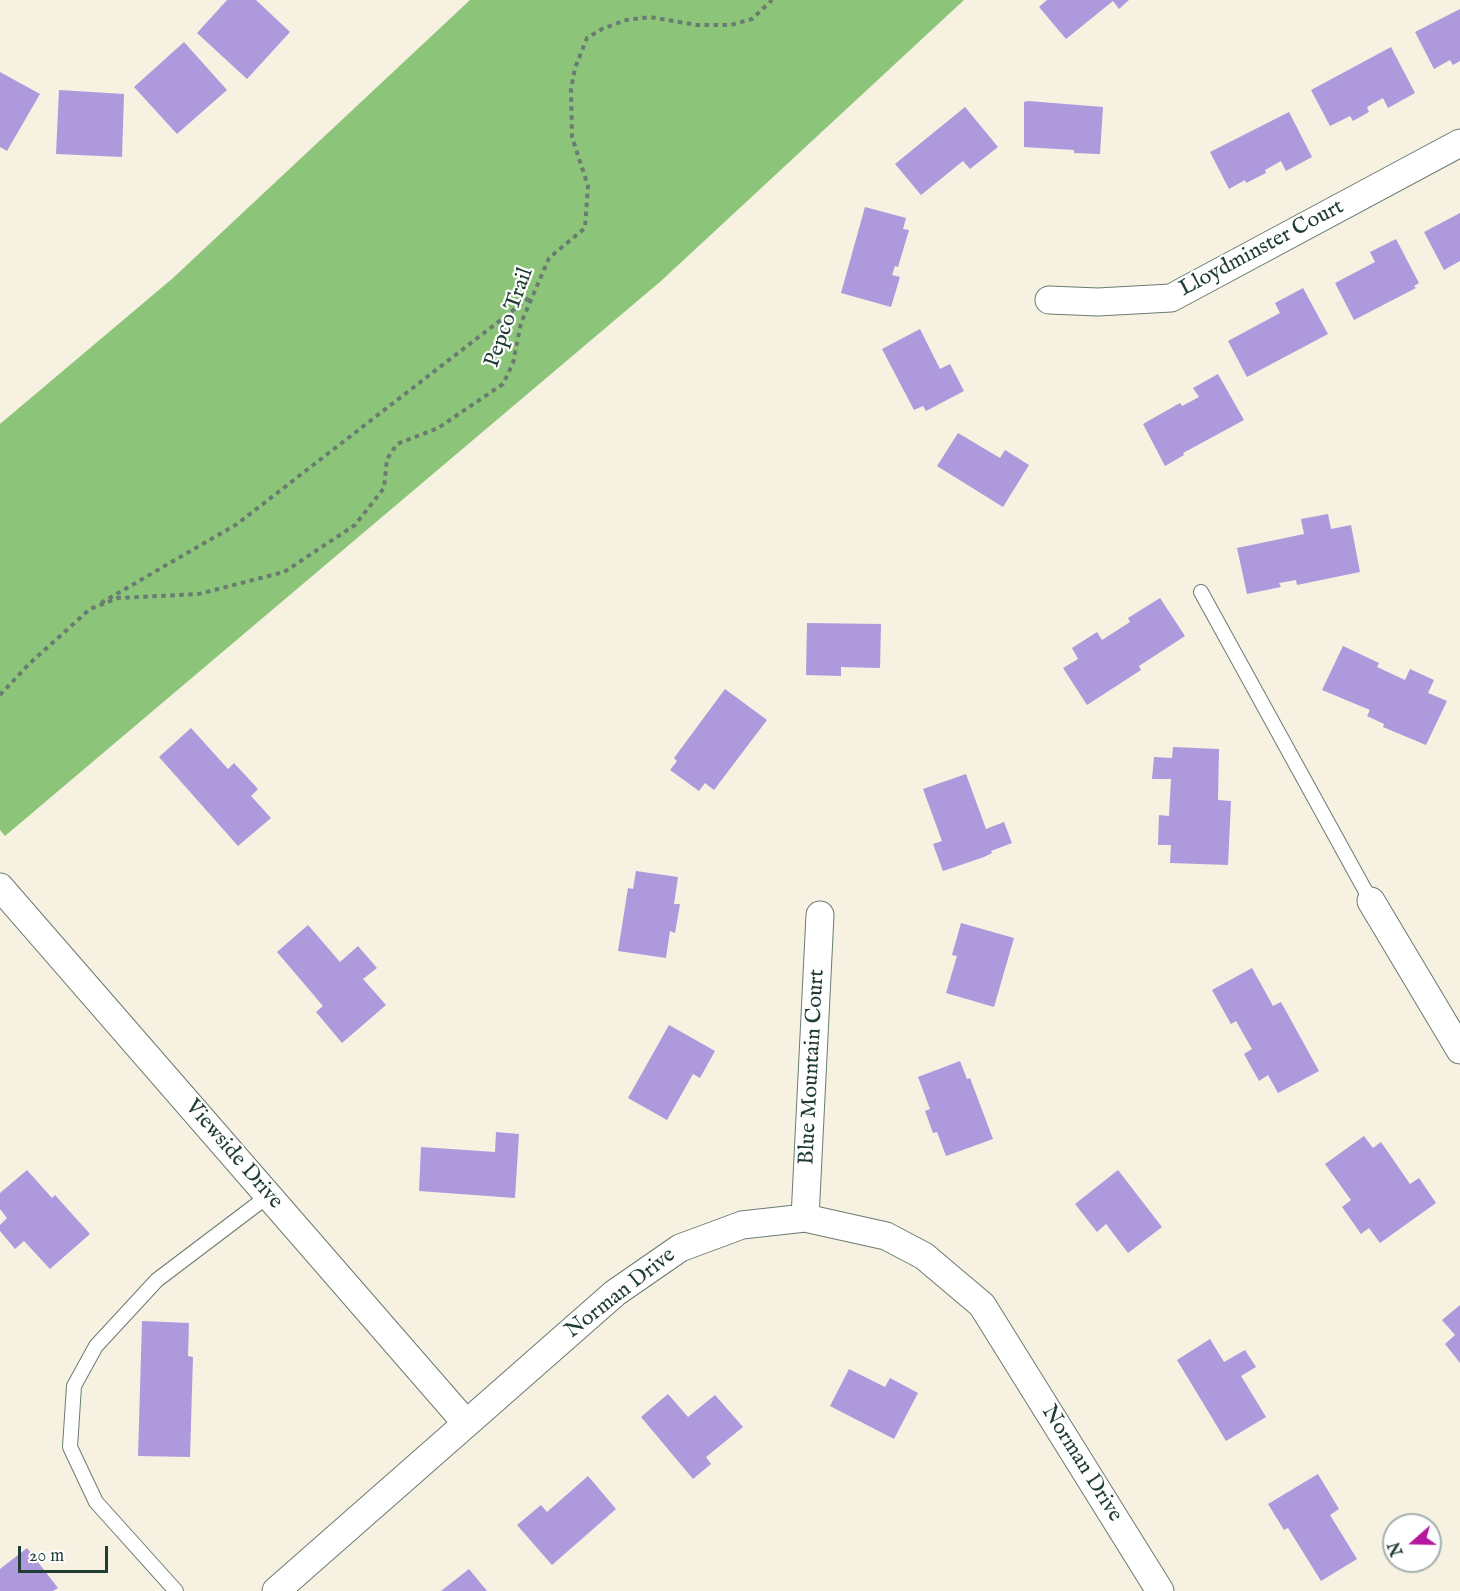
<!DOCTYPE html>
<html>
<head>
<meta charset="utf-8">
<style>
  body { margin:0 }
  #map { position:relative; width:1460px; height:1591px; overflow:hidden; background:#f6f1e1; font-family:"IM FELL English",serif }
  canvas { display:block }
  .north { position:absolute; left:1382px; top:1513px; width:60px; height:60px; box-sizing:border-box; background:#fff; border:2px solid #a5b1ae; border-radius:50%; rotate:250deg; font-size:16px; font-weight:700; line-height:24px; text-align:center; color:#1f3d34 }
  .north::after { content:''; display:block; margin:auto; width:21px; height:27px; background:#b5179e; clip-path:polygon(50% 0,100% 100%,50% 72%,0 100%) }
  .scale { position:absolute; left:18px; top:1546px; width:90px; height:27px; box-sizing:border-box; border:3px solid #1f3d34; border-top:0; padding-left:8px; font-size:18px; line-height:21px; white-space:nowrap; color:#1f3d34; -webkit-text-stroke:4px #fff; paint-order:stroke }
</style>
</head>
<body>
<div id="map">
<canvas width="1460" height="1591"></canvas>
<div class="north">N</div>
<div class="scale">20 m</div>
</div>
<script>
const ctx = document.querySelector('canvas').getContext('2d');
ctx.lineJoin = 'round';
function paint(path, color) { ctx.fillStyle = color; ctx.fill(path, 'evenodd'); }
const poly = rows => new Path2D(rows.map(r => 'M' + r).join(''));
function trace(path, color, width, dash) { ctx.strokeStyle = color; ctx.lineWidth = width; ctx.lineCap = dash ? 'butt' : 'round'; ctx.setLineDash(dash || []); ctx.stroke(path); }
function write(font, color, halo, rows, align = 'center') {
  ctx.font = font + ' "IM FELL English",serif'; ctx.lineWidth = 4.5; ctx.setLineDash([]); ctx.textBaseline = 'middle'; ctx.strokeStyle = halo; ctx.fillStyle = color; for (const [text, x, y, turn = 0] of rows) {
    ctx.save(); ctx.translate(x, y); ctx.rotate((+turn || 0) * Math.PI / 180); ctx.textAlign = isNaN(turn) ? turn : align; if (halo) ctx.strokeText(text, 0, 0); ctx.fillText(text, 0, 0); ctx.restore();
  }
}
paint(poly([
  [470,0,964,0,661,281,5,836,0,830,0,424,173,278]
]), '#8cc579');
paint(poly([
  [227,0,256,0,290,32,247,79,197,33],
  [1047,0,1129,0,1119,9,1113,1,1066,39,1039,7],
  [1460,9,1460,61,1453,65,1450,60,1434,69,1415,32],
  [184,42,227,90,177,134,134,87],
  [1391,47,1415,93,1388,108,1383,98,1367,107,1369,112,1353,121,1350,116,1330,126,1311,90],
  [0,72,40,94,7,151,0,147],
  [59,90,124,94,122,157,56,154],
  [1028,101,1103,107,1100,154,1074,153,1074,150,1024,147,1024,102],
  [965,107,998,147,970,169,963,161,921,195,895,164],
  [1289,112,1312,157,1286,171,1281,161,1265,170,1266,173,1246,183,1245,180,1229,189,1210,152],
  [865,207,906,218,903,229,909,230,898,267,895,266,892,275,900,277,891,307,841,293],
  [1460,213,1460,261,1444,270,1424,232],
  [1396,239,1419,283,1414,286,1416,288,1354,320,1335,283,1375,262,1370,252],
  [1303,288,1328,334,1247,377,1228,341,1280,313,1275,303],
  [920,329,940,369,950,364,964,391,926,411,923,406,914,410,882,349],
  [1218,374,1244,420,1183,453,1184,455,1165,466,1143,424,1180,403,1182,406,1199,397,1193,388],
  [958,433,1000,458,1005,450,1029,465,1003,507,937,466],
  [1328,514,1331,529,1351,525,1360,572,1297,585,1296,580,1279,583,1281,587,1247,594,1237,548,1304,534,1301,519],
  [1160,598,1185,636,1139,666,1141,670,1087,705,1063,668,1078,659,1072,648,1097,632,1102,640,1130,622,1128,618],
  [807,623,881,624,880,668,841,667,841,676,806,675],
  [1343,646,1379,663,1377,667,1405,680,1410,669,1434,680,1428,693,1447,701,1426,745,1383,727,1384,724,1367,716,1370,710,1322,690],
  [725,689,767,720,714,790,705,783,699,791,670,770,677,761,674,758],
  [191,728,228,769,234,763,258,789,251,796,271,818,238,846,159,757],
  [1173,747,1219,749,1218,800,1231,801,1228,865,1170,863,1171,845,1158,845,1159,815,1169,816,1171,779,1152,779,1154,757,1172,758],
  [966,774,986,829,1004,822,1012,843,991,851,992,853,984,857,943,871,933,844,942,841,923,789],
  [636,871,678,877,674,904,680,904,675,933,670,931,666,958,618,951,628,888,633,889],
  [961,923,1014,938,994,1007,946,993,957,956,952,955],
  [308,925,340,962,358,946,377,968,363,979,386,1005,342,1043,316,1012,323,1006,277,952],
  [1252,968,1273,1006,1281,1002,1319,1071,1278,1093,1268,1075,1259,1081,1244,1054,1252,1049,1236,1021,1231,1024,1212,990],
  [669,1025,715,1051,700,1078,693,1074,667,1120,628,1098],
  [960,1061,967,1079,970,1078,993,1139,946,1156,937,1132,933,1133,925,1111,930,1109,918,1077],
  [496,1132,519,1134,515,1198,419,1191,421,1147,495,1152],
  [1364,1136,1373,1148,1381,1142,1410,1184,1419,1178,1436,1203,1380,1243,1369,1228,1361,1234,1342,1207,1351,1200,1325,1164],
  [27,1170,52,1198,55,1195,90,1234,50,1269,24,1241,15,1249,0,1231,0,1225,7,1218,0,1209,0,1193],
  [1118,1170,1162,1227,1128,1253,1106,1224,1097,1232,1075,1204],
  [1460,1305,1460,1363,1445,1344,1455,1335,1442,1320],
  [142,1321,189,1323,188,1356,193,1357,190,1457,138,1456],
  [1210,1339,1224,1362,1245,1350,1256,1367,1241,1376,1266,1417,1226,1441,1177,1360],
  [849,1369,885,1387,890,1378,918,1393,894,1439,830,1406],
  [668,1394,688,1417,715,1395,743,1427,706,1457,711,1464,693,1479,641,1417],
  [1318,1474,1339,1509,1330,1515,1357,1559,1321,1581,1288,1528,1284,1530,1268,1504],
  [588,1476,616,1509,552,1565,517,1525,541,1505,547,1512],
  [27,1548,58,1588,53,1591,0,1591,0,1569],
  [469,1569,487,1591,441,1591]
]), '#ae99dd');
const lane = poly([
  [1201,592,1371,901],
  [176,1591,96,1502,70,1447,74,1386,96,1346,157,1280,268,1196]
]);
const street = poly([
  [1049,300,1098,302,1171,298,1460,143],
  [0,887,466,1423],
  [1371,901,1460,1050],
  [805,1218,820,915],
  [276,1591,615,1293,680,1248,742,1225,805,1218,886,1236,924,1256,982,1305,1160,1591]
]);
trace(lane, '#6a7c71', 16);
trace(street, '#6a7c71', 29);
trace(poly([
  [101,603,237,524,529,298],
  [0,695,29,664,90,609,118,598,199,594,284,572,355,525,384,488,387,459,397,444,438,428,503,384,513,363,521,323,549,258,585,228,588,186,572,137,571,89,575,68,587,38,602,29,626,20,650,17,697,25,731,25,752,19,772,0]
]), '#6a7c71', 4, [4.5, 4.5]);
trace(lane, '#fff', 14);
trace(street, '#fff', 27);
write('22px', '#1f3d34', '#fff', [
  ["Lloydminster Court",1262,249,-28],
  ["Pepco Trail",510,318,-70],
  ["Blue Mountain Court",813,1067,-87],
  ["Viewside Drive",233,1155,49],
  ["Norman Drive",621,1294,-38],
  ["Norman Drive",1081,1464,58]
]);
</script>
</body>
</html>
